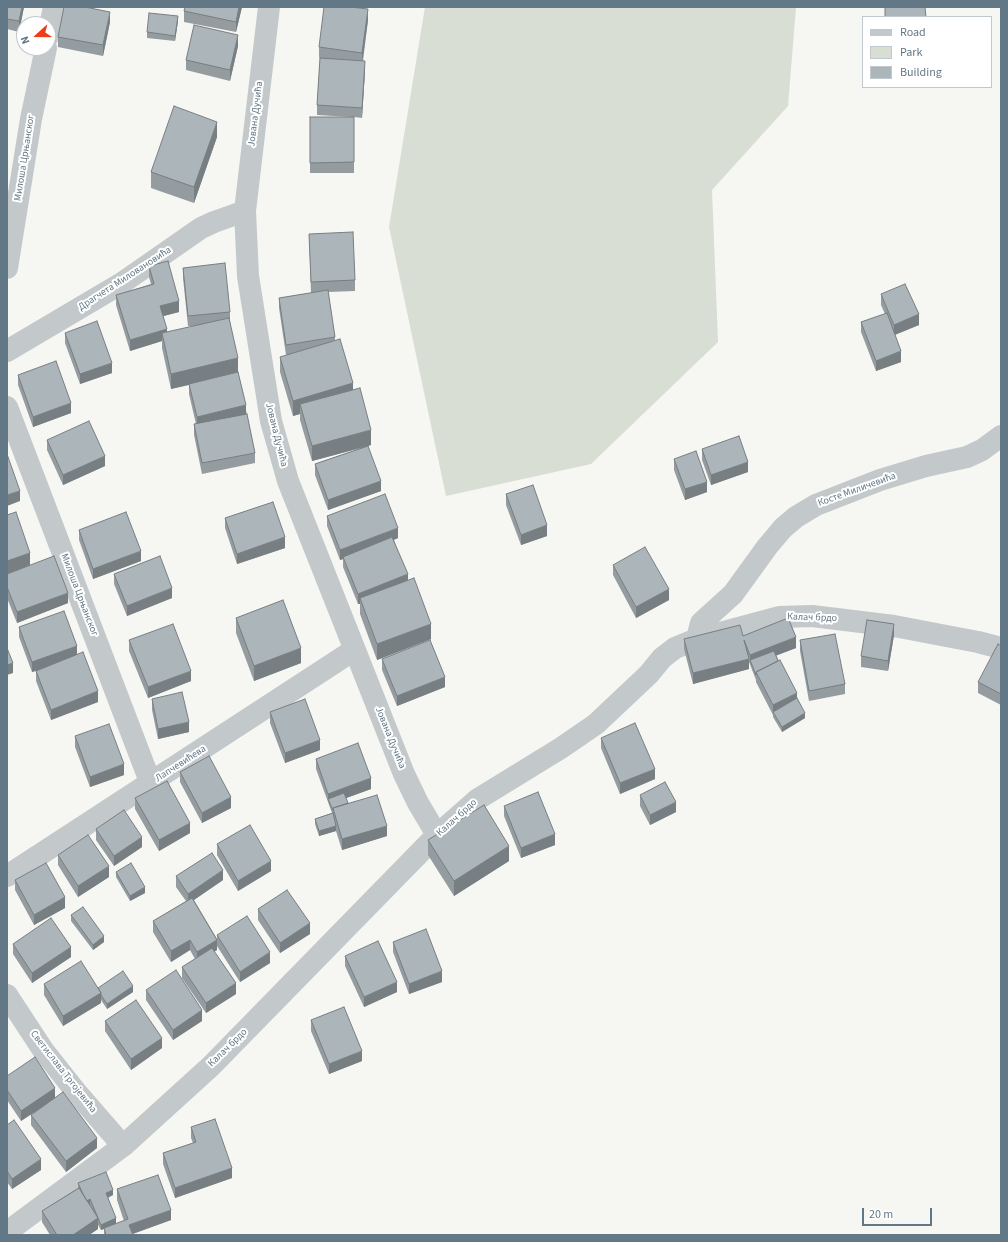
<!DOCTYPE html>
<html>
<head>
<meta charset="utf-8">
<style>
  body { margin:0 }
  #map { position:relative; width:1008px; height:1242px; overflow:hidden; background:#f6f6f2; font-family:"Source Sans 3",sans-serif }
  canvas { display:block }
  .frame { position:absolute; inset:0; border:8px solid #637886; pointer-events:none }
  .legend { position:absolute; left:862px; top:16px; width:130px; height:72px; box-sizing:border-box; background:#fff; border:1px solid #c1c9cf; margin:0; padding:5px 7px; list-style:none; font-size:12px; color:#637886 }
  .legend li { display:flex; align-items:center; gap:8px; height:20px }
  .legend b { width:20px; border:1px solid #c1c9cf }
  .north { position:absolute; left:16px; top:16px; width:40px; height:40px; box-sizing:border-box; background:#fff; border:1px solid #c1c9cf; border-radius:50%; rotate:249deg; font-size:11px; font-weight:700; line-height:16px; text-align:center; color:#637886 }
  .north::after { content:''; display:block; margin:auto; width:14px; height:18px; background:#ef3d19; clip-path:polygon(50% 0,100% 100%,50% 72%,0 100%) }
  .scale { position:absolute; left:862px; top:1208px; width:70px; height:18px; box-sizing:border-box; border:2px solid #637886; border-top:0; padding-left:5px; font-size:12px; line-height:14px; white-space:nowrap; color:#637886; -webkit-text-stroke:3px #fff; paint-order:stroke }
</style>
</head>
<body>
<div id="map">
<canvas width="1008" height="1242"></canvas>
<div class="frame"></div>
<ul class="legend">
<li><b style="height:5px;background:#c3c8cb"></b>Road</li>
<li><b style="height:11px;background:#d8ded3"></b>Park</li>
<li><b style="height:11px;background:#acb5ba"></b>Building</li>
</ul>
<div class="north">N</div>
<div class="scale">20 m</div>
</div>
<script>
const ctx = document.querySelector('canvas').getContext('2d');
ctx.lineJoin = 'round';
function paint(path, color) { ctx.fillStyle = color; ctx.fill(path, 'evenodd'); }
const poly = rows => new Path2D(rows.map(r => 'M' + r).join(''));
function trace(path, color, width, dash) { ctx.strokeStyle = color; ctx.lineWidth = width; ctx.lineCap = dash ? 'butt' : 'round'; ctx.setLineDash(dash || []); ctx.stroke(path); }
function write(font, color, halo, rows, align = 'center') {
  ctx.font = font + ' "Source Sans 3",sans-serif'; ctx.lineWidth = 4; ctx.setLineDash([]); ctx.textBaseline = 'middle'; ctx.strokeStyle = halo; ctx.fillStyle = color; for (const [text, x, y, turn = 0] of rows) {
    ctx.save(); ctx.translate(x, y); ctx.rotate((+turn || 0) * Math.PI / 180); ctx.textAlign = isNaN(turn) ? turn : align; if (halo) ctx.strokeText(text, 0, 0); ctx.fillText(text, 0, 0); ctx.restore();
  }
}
paint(poly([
  [425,7,796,7,788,106,712,190,718,342,591,464,446,496,389,227]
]), '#d8ded3');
trace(poly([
  [269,7,245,211,248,276,271,421,288,481,404,774,418,803,437,835],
  [48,36,54,7],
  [7,268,31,119,46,48],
  [7,351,122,283,201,228,214,222,245,211],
  [7,407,151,784],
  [697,639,701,623,733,594,767,547,783,528,796,517,816,505,880,480,926,466,967,457,982,450,1001,436],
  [7,876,354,650],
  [7,995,43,1050,77,1093,123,1146],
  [7,1232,123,1146,211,1066,437,835,478,799,561,748,596,724,649,674,662,658,675,648,697,639,779,617,812,616,894,626,978,642,1001,648]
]), '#c3c8cb', 22);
paint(poly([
  [7,7,24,7,19,32,7,29],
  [185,7,242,7,236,32,184,22,184,11],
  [368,20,363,61,365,71,362,118,354,117,354,173,310,173,310,117,351,117,317,115,317,105,320,58,319,57,319,47],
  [178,21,175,41,147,38,147,32],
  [110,22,103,56,58,47,58,37],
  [238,46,230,81,186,70,186,60],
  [217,137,194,203,151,188,151,172],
  [309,234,355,280,355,291,328,292,335,337,335,341,353,390,371,445,368,446,381,491,328,510,315,475,315,464,361,448,312,461,300,420,300,414,293,416,280,372,280,357,289,355,286,355,279,308,279,298,311,293],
  [149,266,179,312,163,316,167,332,195,326,188,326,183,278,183,268,230,312,230,321,238,372,255,453,255,463,202,474,194,435,194,424,196,424,189,394,189,385,171,389,162,348,162,341,130,351,116,305,116,295,151,284,149,277],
  [881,294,919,325,895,335,901,362,876,371,861,332,861,322,885,314,881,305],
  [65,333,112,373,80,384,65,343],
  [18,375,71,413,33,427,18,385],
  [47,440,105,466,63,485,47,450],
  [702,449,748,472,711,485,702,460],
  [674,459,707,492,685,500,674,470],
  [506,494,547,536,521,545,506,505],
  [7,515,30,565,68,603,17,623,7,598],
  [327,516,398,538,394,540,408,580,431,639,377,660,360,614,360,604,358,604,343,567,343,559,340,560,327,526],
  [225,518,285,548,237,564,225,528],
  [79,530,141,561,93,579,79,540],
  [613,565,669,600,636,618,613,575],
  [114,574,172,598,127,616,114,584],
  [236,618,301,663,254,681,236,633],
  [19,627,77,654,98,702,51,720,36,681,36,671,32,672,19,637],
  [894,635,888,671,861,667,861,656],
  [743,636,796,648,776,655,797,698,805,718,782,732,773,717,773,715,756,682,756,680,749,662,749,669,693,684,684,649,684,639],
  [129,640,191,681,148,698,129,651],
  [800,640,845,684,845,694,809,701,800,651],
  [1001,646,1001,705,978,693,978,682],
  [382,659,445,687,397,706,382,670],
  [152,699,189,732,158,739,152,710],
  [270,712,320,750,285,763,270,723],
  [75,736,124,775,90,787,75,747],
  [601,738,655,779,620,794,601,748],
  [316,759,371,789,346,798,348,803,387,836,342,850,336,831,319,836,315,824,315,819,332,813,316,769],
  [180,772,231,808,202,823,180,782],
  [640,795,676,812,650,825,640,806],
  [135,798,190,833,159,851,135,809],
  [504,806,555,845,521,858,504,816],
  [96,829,142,847,114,866,96,840],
  [428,840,509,861,454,896,428,855],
  [217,844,271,871,238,891,217,855],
  [58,855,109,877,78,897,58,865],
  [116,872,145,893,130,901,116,877],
  [176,876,223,880,194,900,217,939,217,935,270,963,240,982,217,946,217,950,214,952,236,994,206,1013,182,978,182,967,195,959,190,950,171,962,153,932,153,921,186,901,176,887],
  [15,880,65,908,34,925,15,890],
  [258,909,310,934,280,953,258,920],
  [71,915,104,942,93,950,71,921],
  [393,942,442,982,409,994,393,952],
  [13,944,71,957,32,983,13,954],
  [345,956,397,992,364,1007,345,966],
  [44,984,98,988,133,992,107,1009,101,1000,101,1003,63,1026,44,995],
  [146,990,202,1021,173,1040,146,1000],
  [311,1020,362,1061,329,1074,311,1031],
  [105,1021,162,1048,131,1070,105,1031],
  [7,1076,55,1097,97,1148,66,1172,31,1125,31,1115,41,1108,21,1121,7,1100],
  [7,1125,41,1170,12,1189,7,1182],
  [191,1127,232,1178,175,1198,163,1164,163,1153,193,1143,191,1138],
  [78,1183,113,1195,108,1198,116,1224,124,1221,117,1200,117,1189,171,1220,133,1234,133,1235,104,1235,104,1229,101,1230,98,1225,98,1229,89,1235,50,1235,42,1222,42,1211,78,1188]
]), '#949ca0');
paint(poly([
  [22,7,24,7,19,32,19,21],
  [239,7,242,7,236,32,236,22],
  [368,9,368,20,362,63,362,53],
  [110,12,110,22,103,56,103,45],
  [178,16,178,21,175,41,175,36],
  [238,35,238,46,230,81,230,70],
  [365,61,365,71,362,118,362,108],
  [217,122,217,137,194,203,194,187],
  [179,301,179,312,160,317,160,306],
  [919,314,919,325,894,335,894,325],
  [167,329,167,339,162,333,162,341,130,351,130,340],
  [901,351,901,362,876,371,876,361],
  [238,358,238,373,171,389,171,374],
  [112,363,112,373,80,384,80,374],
  [353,383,353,398,300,404,300,414,293,416,293,401],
  [71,403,71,413,33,427,33,417],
  [246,405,246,416,197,428,197,417],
  [371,430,371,445,312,461,312,446],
  [105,456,105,466,63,485,63,475],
  [748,462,748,472,711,485,711,475],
  [381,481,381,491,328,510,328,500],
  [707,482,707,492,685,500,685,489],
  [20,491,20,501,7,506,7,495],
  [547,525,547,536,521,545,521,535],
  [398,528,398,538,344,559,343,557,343,559,340,560,340,550],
  [285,537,285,548,237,564,237,554],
  [141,551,141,561,93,579,93,569],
  [30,553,30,568,7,576,7,561],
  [408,574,408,584,360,598,360,604,358,604,358,594],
  [172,588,172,598,127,616,127,606],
  [669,589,669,600,636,618,636,607],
  [68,593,68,603,17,623,17,612],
  [431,624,431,639,377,660,377,644],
  [894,624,894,635,888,671,888,661],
  [796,637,796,648,752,665,750,660,750,655],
  [77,646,77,656,32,672,32,662],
  [301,648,301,663,254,681,254,666],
  [749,659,749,669,693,684,693,673],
  [13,663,13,673,7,675,7,665],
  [191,671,191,681,148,698,148,687],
  [445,677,445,687,397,706,397,696],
  [98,691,98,702,51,720,51,710],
  [797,693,797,704,773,712,773,715,773,705],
  [805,713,805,718,782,732,782,727],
  [189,722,189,732,158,739,158,729],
  [320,740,320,750,285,763,285,753],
  [124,764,124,775,90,787,90,777],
  [655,769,655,779,620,794,620,783],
  [371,778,371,789,330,804,328,799,328,794],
  [231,797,231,808,202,823,202,813],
  [676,802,676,812,650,825,650,815],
  [190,823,190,833,159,851,159,840],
  [336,826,336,831,319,836,319,831],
  [387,826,387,836,342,850,342,839],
  [555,834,555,845,521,858,521,848],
  [142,837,142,847,114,866,114,856],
  [509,846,509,861,454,896,454,881],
  [271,861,271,871,238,891,238,881],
  [109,866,109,877,78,897,78,886],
  [223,870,223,880,188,904,188,894],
  [145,887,145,893,130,901,130,896],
  [65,897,65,908,34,925,34,915],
  [310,923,310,934,280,953,280,943],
  [104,936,104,942,93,950,93,945],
  [190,940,190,950,171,962,171,951],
  [217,940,217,950,197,962,197,952],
  [71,947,71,957,32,983,32,973],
  [270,952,270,963,240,982,240,972],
  [442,971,442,982,409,994,409,984],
  [397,982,397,992,364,1007,364,997],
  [236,983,236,994,206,1013,206,1003],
  [133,986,133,992,107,1009,107,1004],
  [101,993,101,1003,63,1026,63,1016],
  [202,1010,202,1021,173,1040,173,1030],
  [162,1038,162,1048,131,1070,131,1059],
  [362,1051,362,1061,329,1074,329,1064],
  [55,1088,55,1098,21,1121,21,1111],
  [97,1138,97,1148,66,1172,66,1161],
  [41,1159,41,1170,12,1189,12,1179],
  [232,1168,232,1178,175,1198,175,1188],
  [113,1190,113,1195,106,1198,106,1193],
  [90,1199,90,1205,86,1206,86,1201],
  [171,1210,171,1220,129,1235,129,1225],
  [98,1218,98,1229,89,1235,73,1235],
  [116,1218,116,1224,101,1230,101,1225]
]), '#787f82');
const building = poly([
  [7,7,22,7,19,21,7,19,7,7],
  [64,7,85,7,110,12,103,45,58,37,64,7],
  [185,7,239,7,236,22,184,11,185,7],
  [324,7,350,7,368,9,362,53,319,47,324,7],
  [885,7,925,7,926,17,885,17,885,7],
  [149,13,178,16,175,36,147,32,149,13],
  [194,25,238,35,230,70,186,60,194,25],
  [320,58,365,61,362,108,317,105,320,58],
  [174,106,217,122,194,187,151,172,174,106],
  [310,117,354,117,354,162,310,163,310,117],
  [353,232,355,280,311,282,309,234,353,232],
  [168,261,179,301,160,306,167,329,130,340,116,295,154,284,149,266,168,261],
  [225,263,230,312,188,316,183,268,225,263],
  [905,284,919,314,894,325,881,294,905,284],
  [328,290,335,337,286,345,279,298,328,290],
  [887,313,901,351,876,361,861,322,887,313],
  [229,318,238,358,171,374,162,333,229,318],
  [97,321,112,363,80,374,65,333,97,321],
  [340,339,353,383,293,401,280,357,340,339],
  [56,361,71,403,33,417,18,375,56,361],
  [238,372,246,405,197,417,189,384,238,372],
  [360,388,371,430,312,446,300,404,360,388],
  [247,414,255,453,202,463,194,424,247,414],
  [89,421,105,456,63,475,47,440,89,421],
  [739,436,748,462,711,475,702,449,739,436],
  [368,446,381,481,328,500,315,464,368,446],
  [696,451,707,482,685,489,674,459,696,451],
  [7,454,20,491,7,495,7,454],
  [533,485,547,525,521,535,506,494,533,485],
  [385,494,398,528,340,550,327,516,385,494],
  [273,502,285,537,237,554,225,518,273,502],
  [16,512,30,553,7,561,7,515,16,512],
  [126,512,141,551,93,569,79,530,126,512],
  [392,537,408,574,358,594,343,557,392,537],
  [645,547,669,589,636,607,613,565,645,547],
  [54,556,68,593,17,612,7,587,7,574,54,556],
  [160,556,172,588,127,606,114,574,160,556],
  [414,578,431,624,377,644,360,598,414,578],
  [283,600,301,648,254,666,236,618,283,600],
  [64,611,77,646,32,662,19,627,64,611],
  [788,618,796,637,750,655,744,640,749,659,693,673,684,639,740,625,743,636,788,618],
  [867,620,894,624,888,661,861,656,867,620],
  [173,624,191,671,148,687,129,640,173,624],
  [835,634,845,684,809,691,800,640,835,634],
  [430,640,445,677,397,696,382,659,430,640],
  [998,644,1001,646,1001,694,978,682,998,644],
  [7,648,13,663,7,665,7,648],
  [774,651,778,661,756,672,756,675,750,660,774,651],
  [83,652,98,691,51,710,36,671,83,652],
  [780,660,797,693,773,705,756,672,780,660],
  [182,692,189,722,158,729,152,699,182,692],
  [797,698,805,713,782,727,773,712,797,698],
  [305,699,320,740,285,753,270,712,305,699],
  [635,723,655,769,620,783,601,738,635,723],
  [109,724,124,764,90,777,75,736,109,724],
  [358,743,371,778,328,794,316,759,358,743],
  [209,756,231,797,202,813,180,772,209,756],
  [167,781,190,823,159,840,135,798,167,781],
  [665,782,676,802,650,815,640,795,665,782],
  [538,792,555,834,521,848,504,806,538,792],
  [344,793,348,803,333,808,333,810,328,799,344,793],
  [377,795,387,826,342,839,333,808,377,795],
  [484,805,509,846,454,881,428,840,484,805],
  [124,810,142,837,114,856,96,829,124,810],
  [333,813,336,826,319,831,315,819,333,813],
  [250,825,271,861,238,881,217,844,250,825],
  [88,835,109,866,78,886,58,855,88,835],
  [212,853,223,870,188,894,176,876,212,853],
  [46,863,65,897,34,915,15,880,46,863],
  [131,863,145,887,130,896,116,872,131,863],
  [287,890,310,923,280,943,258,909,287,890],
  [192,898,217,940,197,952,190,940,171,951,153,921,192,898],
  [83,907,104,936,93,945,71,915,83,907],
  [247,916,270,952,240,972,217,935,247,916],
  [51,918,71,947,32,973,13,944,51,918],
  [426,929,442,971,409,984,393,942,426,929],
  [378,941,397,982,364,997,345,956,378,941],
  [212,948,236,983,206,1003,182,967,212,948],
  [81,961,101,993,63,1016,44,984,81,961],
  [176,970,202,1010,173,1030,146,990,176,970],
  [123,971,133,986,107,1004,101,995,101,993,98,988,123,971],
  [136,1000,162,1038,131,1059,105,1021,136,1000],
  [344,1007,362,1051,329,1064,311,1020,344,1007],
  [35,1057,55,1088,21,1111,7,1090,7,1076,35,1057],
  [63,1092,97,1138,66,1161,31,1115,63,1092],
  [215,1119,232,1168,175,1188,163,1153,196,1142,191,1127,215,1119],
  [14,1120,41,1159,12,1179,7,1171,7,1125,14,1120],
  [106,1172,113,1190,106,1193,116,1218,101,1225,90,1199,87,1201,83,1194,78,1183,106,1172],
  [158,1175,171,1210,129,1225,133,1235,106,1235,104,1228,128,1219,117,1189,158,1175],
  [79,1188,98,1218,73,1235,57,1235,42,1211,79,1188]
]);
paint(building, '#acb5ba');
trace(building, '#787f82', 1);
write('10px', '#637886', '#fff', [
  ["Јована Дучића",256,114,-83],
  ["Милоша Црњанског",25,158,-81],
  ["Драгчета Миловановића",125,279,-33],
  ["Јована Дучића",276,435,76],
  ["Косте Миличевића",857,490,-20],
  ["Милоша Црњанског",79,595,69],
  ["Калач брдо",812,618,2],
  ["Јована Дучића",390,738,68],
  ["Лапчевићева",181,764,-33],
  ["Калач брдо",457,818,-42],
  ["Калач брдо",228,1048,-44],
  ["Светислава Тргојевића",63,1072,52]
]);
</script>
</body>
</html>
